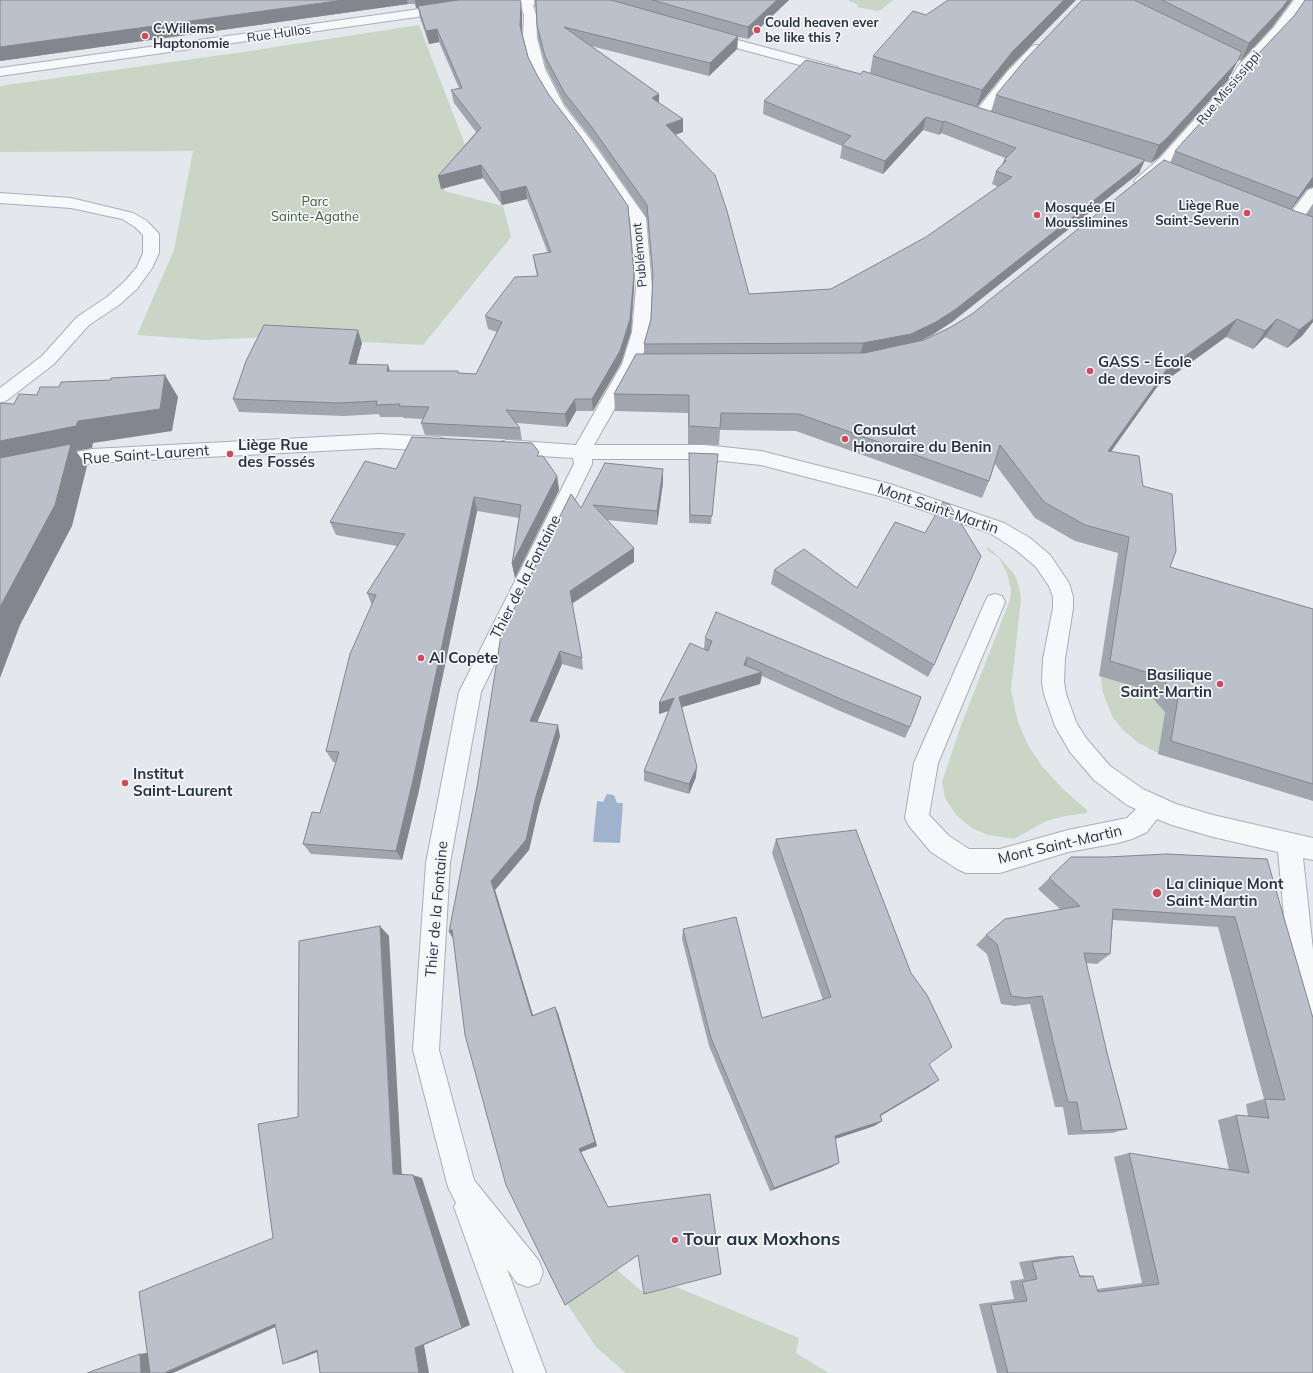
<!DOCTYPE html>
<html>
<head>
<meta charset="utf-8">
<style>
  body { margin:0 }
  canvas { display:block; background:#e4e7ec }
</style>
</head>
<body>
<canvas width="1313" height="1373"></canvas>
<script>
const ctx = document.querySelector('canvas').getContext('2d');
ctx.lineJoin = 'round';
function paint(path, color) { ctx.fillStyle = color; ctx.fill(path, 'evenodd'); }
const poly = rows => new Path2D(rows.map(r => 'M' + r).join(''));
function trace(path, color, width, dash) { ctx.strokeStyle = color; ctx.lineWidth = width; ctx.lineCap = dash ? 'butt' : 'round'; ctx.setLineDash(dash || []); ctx.stroke(path); }
function write(font, color, halo, rows, align = 'center') {
  ctx.font = font + ' Mulish,sans-serif'; ctx.lineWidth = 3.5; ctx.setLineDash([]); ctx.textBaseline = 'middle'; ctx.strokeStyle = halo; ctx.fillStyle = color; for (const [text, x, y, turn = 0] of rows) {
    ctx.save(); ctx.translate(x, y); ctx.rotate((+turn || 0) * Math.PI / 180); ctx.textAlign = isNaN(turn) ? turn : align; if (halo) ctx.strokeText(text, 0, 0); ctx.fillText(text, 0, 0); ctx.restore();
  }
}
paint(poly([
  [849,0,893,0,881,10,877,11,857,7,858,5,849,1],
  [419,25,469,155,458,165,444,191,503,206,511,237,423,345,270,337,205,340,137,335,174,250,193,151,0,152,0,86,243,52],
  [988,547,1001,559,1015,575,1019,587,1021,599,1011,690,1018,722,1029,747,1042,766,1063,789,1087,810,1087,813,1065,816,1046,821,1014,839,988,835,972,828,957,816,945,798,942,782,960,728,1010,600,1011,589,1007,573,999,558,986,549],
  [1101,676,1152,692,1154,700,1157,703,1166,707,1158,753,1137,742,1122,729,1112,716,1102,690],
  [617,1270,644,1293,674,1286,799,1338,796,1353,829,1373,626,1373,596,1347,567,1304]
]), '#c9d6c5');
paint(poly([
  [607,794,614,795,617,803,623,803,620,843,593,842,597,801,603,802]
]), '#9fb4cc');
const minor = poly([
  [488,0,540,0,538,3,533,5,536,15,537,38,545,69,564,106,593,143,646,218,652,288,650,332,640,364,594,445,704,445,761,451,890,484,1004,523,1030,538,1050,555,1069,583,1073,597,1073,608,1065,659,1064,682,1066,694,1076,722,1086,738,1110,766,1143,789,1176,804,1213,815,1313,838,1313,860,1303,858,1313,950,1313,1087,1303,1083,1299,1073,1278,852,1213,837,1172,825,1157,819,1147,832,1132,839,1118,843,1068,852,1000,873,966,873,957,869,931,852,909,826,905,818,914,763,985,602,988,596,995,594,1002,596,1005,602,938,763,929,815,949,836,969,849,1000,849,1068,830,1127,818,1136,809,1127,805,1094,780,1070,752,1055,726,1044,694,1042,682,1043,659,1053,608,1053,597,1049,586,1036,567,1016,550,990,533,887,498,761,465,704,459,592,459,592,464,481,692,450,863,439,1050,474,1180,539,1261,543,1272,539,1283,528,1287,517,1283,507,1269,546,1373,514,1373,454,1207,456,1203,448,1187,413,1050,426,863,459,692,574,464,573,458,507,454,500,452,498,447,500,442,507,440,576,445,622,364,632,332,636,288,630,218,583,149,551,107,540,87,531,69,523,38,524,15,521,7,492,7,488,6,486,3,488,0],
  [1294,0,1306,0,1284,33,1248,71,1239,86,1169,165,1147,184,1142,186,1137,184,1134,181,1137,178,1159,159,1203,110,1229,81,1238,66,1274,27,1294,0],
  [448,5,452,6,454,9,452,12,0,76,0,68,448,5],
  [708,32,838,67,840,70,838,73,833,74,703,39,701,36,703,33,708,32],
  [1037,45,1042,46,1044,49,1042,52,1018,77,985,118,980,119,975,118,973,115,975,112,1008,71,1032,46,1037,45],
  [1313,188,1313,204,1296,228,1290,230,1284,228,1282,225,1284,222,1308,190,1313,188],
  [0,193,71,198,133,213,147,221,159,234,159,253,152,268,137,289,119,305,89,325,54,364,6,401,0,403,0,388,42,356,77,317,107,297,125,281,137,267,143,253,143,235,135,227,122,219,71,208,0,203,0,193],
  [379,434,438,437,445,439,447,444,445,449,438,451,379,448,92,463,0,482,0,468,92,449,379,434]
]);
trace(minor, '#a9aeb7', 2);
paint(minor, '#f7f8fa');
paint(poly([
  [0,0,520,0,521,3,522,15,522,32,528,57,634,275,634,288,631,332,621,363,593,411,576,411,567,427,516,423,520,428,522,440,425,435,421,423,423,419,403,418,403,417,380,417,379,414,344,416,239,412,233,399,362,343,356,364,390,371,458,371,459,373,476,374,497,332,488,329,485,316,537,276,535,267,533,255,548,253,527,199,502,205,483,178,441,189,438,176,476,132,454,103,451,90,459,88,439,42,429,44,420,18,418,8,416,8,415,4,408,4,0,61],
  [534,0,789,0,748,39,738,37,737,49,709,76,591,46,659,94,659,103,683,119,683,132,675,135,749,294,831,289,926,237,998,187,992,184,996,171,1002,164,1005,158,941,133,939,135,923,130,883,174,840,158,842,146,763,114,764,101,861,74,870,74,873,56,1007,70,977,107,991,112,996,95,1082,0,1292,0,1273,26,1241,61,1238,60,1228,80,1158,158,1151,163,1144,161,1139,173,952,322,932,335,918,342,924,340,951,327,972,314,1170,163,1175,151,1313,0,1313,187,1307,189,1291,210,1306,215,1313,204,1313,322,1302,336,1287,348,1265,337,1253,349,1226,337,1157,387,1111,452,1143,486,1170,567,1313,609,1313,801,1158,754,1165,712,1154,700,1150,691,1099,676,1118,553,1075,541,1035,518,995,464,989,481,982,498,796,431,720,430,719,445,688,444,688,413,615,411,614,394,644,354,644,344,651,319,653,283,647,218,594,142,565,105,546,68,538,38,537,12,535,6],
  [689,453,718,454,711,524,689,523],
  [540,456,557,476,559,490,515,578,512,564,519,518,477,511,419,790,402,860,311,854,303,844,320,813,336,762,333,762,326,751,372,605,367,593,397,546,336,535,330,522,396,469],
  [663,483,657,525,607,520,634,548,634,562,572,604,582,658,583,670,562,664,537,722,560,736,539,807,529,850,495,890,533,1015,555,1007,558,1013,597,1146,581,1152,608,1207,638,1255,567,1304,565,1305,453,939,581,508],
  [774,570,934,665,928,677,771,584],
  [705,638,910,727,905,738,840,711,762,676,760,684,682,707,696,777,689,794,644,781,644,771,669,711,659,714,704,649],
  [776,839,929,1064,929,1087,880,1116,882,1121,874,1126,835,1139,832,1167,770,1191,709,1046,682,939,683,929,762,1018,823,1000,772,853],
  [1071,857,1267,859,1313,1373,997,1373,979,1304,1014,1299,1010,1281,1024,1279,1019,1262,1059,1256,1073,1256,1079,1275,1093,1276,1097,1289,1142,1283,1114,1157,1129,1153,1229,1170,1218,1120,1236,1115,1248,1116,1246,1104,1264,1099,1218,927,1113,920,1110,954,1097,964,1086,963,1107,1053,1127,1129,1112,1133,1068,1135,1063,1107,1055,1107,1030,1004,1015,1006,1001,1004,987,954,976,945,986,935,1060,909,1038,889]
]), '#a1a5ae');
paint(poly([
  [344,0,407,0,408,4,0,61,0,47],
  [415,0,473,0,418,6,418,8,416,8],
  [777,0,789,0,748,39,748,27],
  [1064,0,1076,0,1007,70,976,108,982,90,1012,52],
  [1288,0,1292,0,1273,26,1241,61,1249,43],
  [521,3,522,15,522,38,520,26],
  [437,29,439,42,429,44,426,31],
  [738,36,737,49,709,76,710,63],
  [1242,52,1228,80,1158,158,1151,163,1159,145],
  [659,94,659,107,652,98],
  [926,117,923,130,883,174,885,161],
  [683,119,683,132,665,138,666,125],
  [944,121,941,133,939,135,943,122],
  [1145,160,1139,173,952,322,932,335,908,347,860,356,863,343],
  [481,165,483,178,441,189,438,176],
  [1313,177,1313,187,1307,189,1286,216,1298,198],
  [526,186,527,199,502,205,500,192],
  [634,275,634,288,631,332,621,363,593,411,592,399],
  [1237,319,1226,337,1157,387,1099,468,1108,451,1167,369],
  [1277,319,1265,337,1253,349,1265,331],
  [1313,319,1313,322,1302,336,1287,348,1299,330],
  [358,330,362,343,353,376,349,364],
  [388,365,392,377,387,371],
  [165,375,178,397,172,431,93,443,92,448,76,451,87,466,72,526,20,625,0,678,0,441,78,421],
  [575,399,576,411,567,427,565,414],
  [663,469,663,483,657,525,657,511],
  [557,476,559,490,515,578,512,564],
  [474,497,477,511,419,790,402,860,396,851],
  [634,548,634,562,571,604,570,591],
  [560,651,562,664,533,732,530,721],
  [747,657,746,668,744,665],
  [762,672,760,684,679,708,679,697],
  [674,698,674,709,659,714,659,703],
  [558,725,560,736,539,807,529,850,495,890,535,1022,532,1016,491,881,536,796],
  [697,767,696,777,689,794,689,784],
  [380,926,389,936,402,1177,393,1174],
  [452,929,454,940,449,932],
  [555,1007,558,1013,597,1146,581,1152,609,1209,579,1149],
  [939,1080,929,1087,872,1121,880,1115],
  [882,1121,874,1126,829,1141,835,1136],
  [839,1163,832,1167,770,1191,774,1188],
  [413,1175,422,1178,470,1325,424,1345,429,1373,419,1373,415,1348],
  [638,1255,567,1304,565,1305],
  [289,1321,173,1373,141,1373,140,1354,163,1350,275,1324],
  [330,1347,297,1360,283,1364,317,1350]
]), '#83868d');
const building = poly([
  [0,0,344,0,0,47,0,0],
  [458,0,520,0,521,3,520,26,528,57,537,75,549,95,581,137,628,206,634,275,630,319,620,351,592,399,575,399,565,414,506,410,520,428,421,423,429,407,399,406,400,404,376,405,377,401,339,403,233,399,246,361,264,325,358,330,349,364,388,365,387,371,458,371,458,373,476,374,502,322,485,316,515,277,538,276,533,255,551,252,526,186,500,192,481,165,438,176,481,128,451,90,462,88,437,29,426,31,418,6,458,0],
  [536,0,611,0,738,36,710,63,564,27,659,94,652,98,683,119,666,125,715,175,727,211,749,294,831,289,926,237,1012,177,996,171,1006,161,1004,160,1016,148,944,121,943,122,926,117,885,161,842,145,851,136,764,101,806,60,861,74,863,71,1145,160,956,309,936,322,911,334,863,343,644,344,651,319,653,275,647,205,593,129,564,92,545,56,537,25,536,2,536,0],
  [652,0,777,0,748,27,652,0],
  [948,0,1064,0,1012,52,982,90,873,56,913,11,926,15,948,0],
  [1082,0,1134,0,1242,52,1237,62,1166,139,1159,145,996,95,1025,60,1082,0],
  [1162,0,1288,0,1282,8,1249,43,1162,0],
  [1305,0,1313,0,1313,177,1298,198,1175,151,1249,69,1258,54,1294,16,1305,0],
  [1164,160,1295,211,1313,217,1313,319,1299,330,1277,319,1265,331,1237,319,1167,369,1108,451,1139,456,1143,486,1172,494,1176,551,1170,567,1313,609,1313,784,1171,741,1178,698,1167,685,1162,677,1110,661,1129,537,1085,525,1044,502,1000,445,989,481,799,414,721,413,720,428,689,426,689,395,614,394,636,354,864,353,924,340,951,327,972,314,1164,160],
  [165,375,160,409,78,421,76,426,0,441,0,403,14,404,19,394,37,395,40,387,59,387,61,382,111,380,111,378,165,375],
  [412,437,532,443,539,452,537,456,543,456,557,476,512,564,521,505,474,497,413,780,396,851,303,844,312,812,320,813,339,752,326,751,350,654,376,595,367,593,405,534,330,522,365,461,396,469,412,437],
  [71,444,55,505,0,607,0,458,71,444],
  [689,453,718,454,712,516,690,515,689,453],
  [605,463,663,469,657,511,593,505,634,548,570,591,582,658,560,651,530,721,558,725,536,796,526,840,491,881,532,1016,555,1007,595,1142,579,1149,608,1207,710,1194,721,1274,644,1294,638,1255,565,1305,506,1185,465,1035,452,929,449,932,477,787,501,635,571,494,581,508,605,463],
  [943,502,949,504,981,556,934,665,774,570,804,549,857,588,895,522,925,533,943,502],
  [716,612,921,697,910,727,843,700,747,657,744,665,762,672,679,697,697,767,689,784,644,771,674,698,659,703,690,643,708,651,712,641,705,638,716,612],
  [856,830,911,973,927,995,952,1047,929,1064,939,1080,880,1115,882,1121,835,1136,839,1163,774,1188,711,1038,683,929,736,917,762,1018,831,997,776,839,856,830],
  [1167,854,1267,859,1313,1018,1313,1373,1008,1373,991,1305,1027,1301,1022,1282,1037,1279,1032,1262,1073,1256,1080,1277,1093,1276,1098,1292,1159,1284,1129,1153,1249,1173,1236,1115,1269,1118,1265,1099,1285,1100,1235,917,1113,909,1110,954,1084,953,1107,1053,1127,1129,1082,1131,1077,1102,1068,1102,1042,996,1026,998,1011,996,997,944,986,935,1005,919,1080,906,1049,878,1071,857,1107,857,1167,854],
  [380,926,393,1174,413,1175,462,1328,415,1348,419,1373,320,1373,317,1350,283,1364,275,1324,164,1373,150,1373,139,1292,273,1238,258,1124,298,1117,299,941,380,926],
  [140,1354,141,1373,87,1373,140,1354]
]);
paint(building, '#bbc0ca');
trace(building, '#83868d', 1);
for (const [x, y, r, color] of [
  [757,30,4,"#d1495b"],
  [145,36,4,"#d1495b"],
  [1247,213,4,"#d1495b"],
  [1037,215,4,"#d1495b"],
  [1090,371,4,"#d1495b"],
  [845,439,4,"#d1495b"],
  [230,454,4,"#d1495b"],
  [421,658,4,"#d1495b"],
  [1220,684,4,"#d1495b"],
  [125,783,4,"#d1495b"],
  [1157,893,5,"#d1495b"],
  [675,1240,4,"#d1495b"]
]) { const dot = new Path2D(); dot.arc(x, y, r, 0, 2 * Math.PI); ctx.fillStyle = color; ctx.fill(dot); trace(dot, '#f4f6f9', 1.5); }
write('bold 13px', '#2b3445', '#f4f6f9', [
  ["Could heaven ever",765,23],
  ["be like this ?",765,38],
  ["C.Willems",153,29],
  ["Haptonomie",153,44],
  ["Liège Rue",1239,206,"right"],
  ["Saint-Severin",1239,221,"right"],
  ["Mosquée El",1045,208],
  ["Mousslimines",1045,223]
], 'left');
write('13px', '#2b3445', '#f4f6f9', [
  ["Rue Hullos",279,34,-8],
  ["Rue Mississippi",1229,88,-50],
  ["Publémont",640,255,-95]
]);
write('13px', '#3f6138', '#f4f6f9', [
  ["Parc",315,202],
  ["Sainte-Agathe",315,217]
]);
write('bold 15px', '#2b3445', '#f4f6f9', [
  ["GASS - École",1098,362],
  ["de devoirs",1098,379],
  ["Consulat",853,430],
  ["Honoraire du Benin",853,447],
  ["Liège Rue",238,445],
  ["des Fossés",238,462],
  ["Al Copete",429,658],
  ["Basilique",1212,675,"right"],
  ["Saint-Martin",1212,692,"right"],
  ["Institut",133,774],
  ["Saint-Laurent",133,791],
  ["La clinique Mont",1166,884],
  ["Saint-Martin",1166,901]
], 'left');
write('15px', '#2b3445', '#f4f6f9', [
  ["Rue Saint-Laurent",146,455,-4],
  ["Mont Saint-Martin",938,509,19],
  ["Thier de la Fontaine",526,577,-63],
  ["Mont Saint-Martin",1060,845,-13],
  ["Thier de la Fontaine",437,909,-85]
]);
write('bold 18px', '#2b3445', '#f4f6f9', [
  ["Tour aux Moxhons",683,1240]
], 'left');
</script>
</body>
</html>
